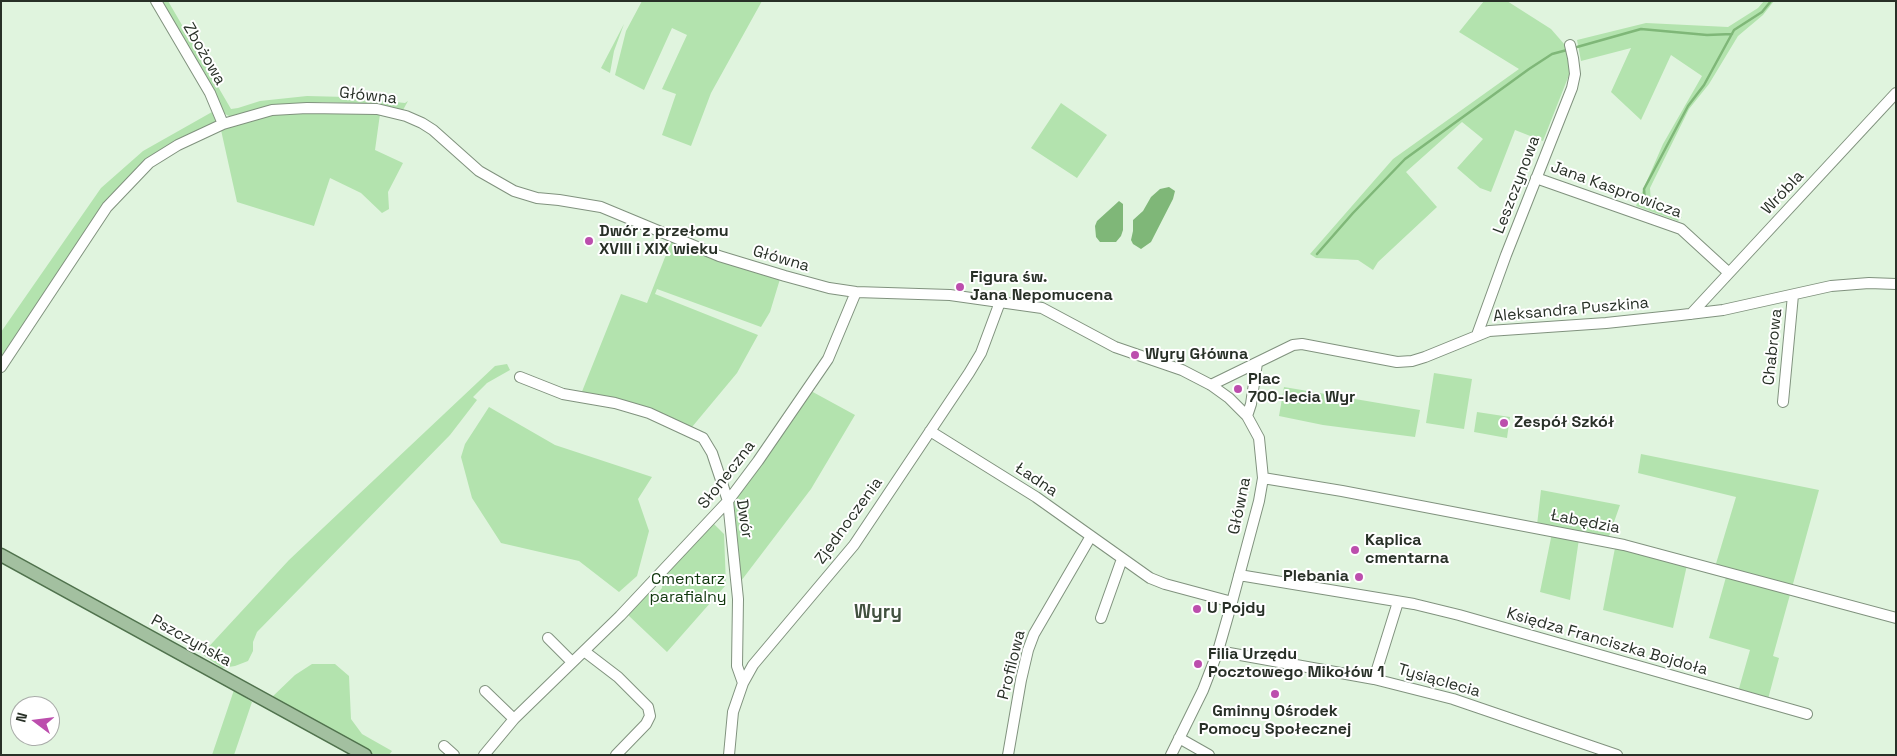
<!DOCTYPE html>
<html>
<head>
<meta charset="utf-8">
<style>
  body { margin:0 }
  #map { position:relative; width:1897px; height:756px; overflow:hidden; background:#e0f4de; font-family:"Space Grotesk",sans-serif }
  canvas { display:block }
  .frame { position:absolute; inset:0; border:2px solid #283027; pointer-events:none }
  .north { position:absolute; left:10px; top:696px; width:50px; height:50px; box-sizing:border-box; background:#fff; border:1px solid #a9aca9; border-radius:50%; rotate:285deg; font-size:14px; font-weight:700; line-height:20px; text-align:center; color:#283027 }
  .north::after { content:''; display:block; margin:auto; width:18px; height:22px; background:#bc4ead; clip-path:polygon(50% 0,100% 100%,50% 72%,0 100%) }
</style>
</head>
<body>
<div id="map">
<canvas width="1897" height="756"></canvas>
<div class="frame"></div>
<div class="north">N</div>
</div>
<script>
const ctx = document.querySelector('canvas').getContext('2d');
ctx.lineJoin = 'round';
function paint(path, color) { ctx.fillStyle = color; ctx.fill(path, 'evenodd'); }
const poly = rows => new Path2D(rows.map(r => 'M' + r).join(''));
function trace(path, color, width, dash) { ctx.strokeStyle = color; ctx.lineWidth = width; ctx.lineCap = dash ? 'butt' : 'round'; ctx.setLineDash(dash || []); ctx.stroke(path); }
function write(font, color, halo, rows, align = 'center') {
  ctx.font = font + ' "Space Grotesk",sans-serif'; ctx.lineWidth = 4; ctx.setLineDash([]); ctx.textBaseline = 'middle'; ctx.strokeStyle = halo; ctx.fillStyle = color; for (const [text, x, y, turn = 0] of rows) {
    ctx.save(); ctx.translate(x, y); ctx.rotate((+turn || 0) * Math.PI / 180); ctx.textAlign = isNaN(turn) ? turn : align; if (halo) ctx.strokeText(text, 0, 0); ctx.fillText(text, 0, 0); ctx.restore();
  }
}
paint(poly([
  [158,1,168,1,231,109,238,108,260,101,307,96,347,97,405,103,408,101,403,110,369,104,323,102,273,107,237,116,229,116,223,113],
  [642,1,762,1,711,93,691,146,662,135,676,94,662,89,687,35,672,28,644,90,615,75,626,31],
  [1484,1,1507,1,1551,29,1565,45,1569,54,1569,75,1543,141,1515,130,1491,192,1480,188,1457,168,1483,139,1462,122,1406,172,1437,207,1378,262,1373,270,1358,260,1316,258,1310,254,1393,159,1519,69,1459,32],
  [1764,1,1774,1,1763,15,1738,36,1709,84,1689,109,1650,188,1651,203,1682,217,1678,221,1636,206,1663,144,1702,76,1671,55,1641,120,1611,92,1631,48,1581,61,1577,40,1646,23,1728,27,1758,8],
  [624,24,614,51,610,73,601,68],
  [1061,103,1107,135,1077,178,1031,148],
  [212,112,216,122,146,160,106,202,1,357,1,332,101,188,143,151],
  [300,112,380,114,375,150,403,163,388,192,389,209,382,213,361,193,330,178,314,226,237,202,221,130,270,115],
  [671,242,780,279,770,312,761,327,657,289,655,294,758,335,737,373,692,427,643,406,581,394,621,294,647,303],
  [507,364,510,370,487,383,473,397,477,400,450,435,257,632,253,642,253,651,248,661,235,666,222,668,202,654,289,560,495,366],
  [1434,373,1472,379,1464,429,1426,423],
  [1284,387,1420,410,1415,437,1323,425,1279,416],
  [811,391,855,415,811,489,741,581,731,502],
  [489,407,555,445,652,477,638,499,649,531,637,576,619,592,579,561,501,543,472,498,461,457,465,444],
  [1477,412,1510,417,1507,438,1474,432],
  [1641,454,1819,490,1773,656,1779,658,1768,699,1738,692,1750,650,1709,638,1726,577,1715,567,1736,497,1638,473],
  [1541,490,1620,505,1608,539,1580,532,1570,600,1540,592,1552,533,1537,525],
  [713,523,724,534,726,585,667,652,628,615,651,590,657,594,662,588,662,579],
  [1615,548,1687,565,1673,628,1603,610],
  [312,664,335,664,349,676,351,719,362,734,392,751,389,755,374,755,271,698,295,675],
  [234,690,252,702,234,755,212,755]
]), '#b3e3ae');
paint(poly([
  [1169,187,1175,191,1173,199,1151,242,1141,249,1133,244,1131,240,1133,231,1133,220,1143,211,1151,197,1160,189],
  [1119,201,1123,204,1123,230,1121,236,1116,242,1100,242,1096,237,1095,226,1097,221]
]), '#7fb778');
trace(poly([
  [1577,47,1641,29,1707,35,1732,34],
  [1645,202,1644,189,1688,106,1704,85,1734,30,1762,12,1771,1],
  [1317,254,1353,213,1405,159,1529,69,1552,54,1567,50]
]), '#7fb778', 2.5);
const minor = poly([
  [156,1,210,93,223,124],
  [1536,178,1681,229,1729,273],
  [1691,314,1896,93],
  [1477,335,1506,255,1572,88,1575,74,1573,58,1570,45],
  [1,367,107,207,149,163,178,145,223,124,272,110,307,108,377,109,406,116,422,123,433,130,479,171,514,191,537,198,559,200,601,207,719,256,785,276,829,288,856,292,950,295,1042,308,1115,347,1182,370,1211,385,1229,398,1247,416,1259,438,1263,478,1259,501,1232,602,1218,651,1203,690,1171,755],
  [520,377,563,394,615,403,649,413,703,438,712,453,728,501,738,599,737,666,743,683],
  [1211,385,1293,345,1302,344,1397,362,1412,361,1425,357,1489,331,1606,323,1681,315,1723,310,1831,286,1869,283,1896,284],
  [1783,402,1793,295],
  [1247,416,1251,404,1257,363],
  [930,431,1036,497,1150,578,1165,584,1232,602],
  [1263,478,1342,491,1624,545,1896,618],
  [1239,575,1414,604,1459,615,1807,714],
  [1101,618,1122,559],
  [548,638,572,662],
  [584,651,618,677,648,707,650,716,646,724,616,755],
  [1218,651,1374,679,1453,699,1617,755],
  [1374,679,1398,602],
  [485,691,514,719],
  [1179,738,1209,755],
  [444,746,454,755],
  [484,755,514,719,620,616,728,501,758,461,828,359,856,292],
  [729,755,733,712,743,683,753,665,854,545,969,373,981,353,1000,302],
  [1008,755,1021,680,1028,650,1034,634,1091,536]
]);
const major = poly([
  [1,555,365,755]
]);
trace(minor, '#80927e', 12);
trace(major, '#50724d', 15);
trace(minor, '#fff', 10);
trace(major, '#a3c0a0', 12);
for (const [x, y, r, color] of [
  [589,241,5,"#bc4ead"],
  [960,287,5,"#bc4ead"],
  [1135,355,5,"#bc4ead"],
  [1238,389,5,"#bc4ead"],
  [1504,423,5,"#bc4ead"],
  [1355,550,5,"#bc4ead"],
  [1359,577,5,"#bc4ead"],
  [1197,609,5,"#bc4ead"],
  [1198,664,5,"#bc4ead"],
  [1275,694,5,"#bc4ead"]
]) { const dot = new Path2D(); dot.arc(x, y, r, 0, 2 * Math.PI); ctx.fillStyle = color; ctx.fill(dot); trace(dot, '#fff', 2); }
write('16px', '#283027', '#fff', [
  ["Zbożowa",204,54,60],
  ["Główna",368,96,6],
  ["Leszczynowa",1517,185,-69],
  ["Jana Kasprowicza",1616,190,20],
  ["Wróbla",1783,193,-47],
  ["Główna",781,259,16],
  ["Aleksandra Puszkina",1571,310,-5],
  ["Chabrowa",1773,347,-84],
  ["Słoneczna",727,475,-52],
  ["Ładna",1036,480,34],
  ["Główna",1240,506,-78],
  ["Dwór",744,519,81],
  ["Zjednoczenia",849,521,-54],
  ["Łabędzia",1585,522,11],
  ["Pszczyńska",191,641,29],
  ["Księdza Franciszka Bojdoła",1607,642,16],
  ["Profilowa",1012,665,-76],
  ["Tysiąclecia",1439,681,16]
]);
write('bold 16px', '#283027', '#fff', [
  ["Dwór z przełomu",599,232],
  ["XVIII i XIX wieku",599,250],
  ["Figura św.",970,278],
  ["Jana Nepomucena",970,296],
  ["Wyry Główna",1145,355],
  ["Plac",1248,380],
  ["700-lecia Wyr",1248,398],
  ["Zespół Szkół",1514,423],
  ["Kaplica",1365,541],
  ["cmentarna",1365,559],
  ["Plebania",1349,577,"right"],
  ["U Pojdy",1207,609],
  ["Filia Urzędu",1208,655],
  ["Pocztowego Mikołów 1",1208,673],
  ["Gminny Ośrodek",1275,712,"center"],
  ["Pomocy Społecznej",1275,730,"center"]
], 'left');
write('16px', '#10370d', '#fff', [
  ["Cmentarz",688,580],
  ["parafialny",688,598]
]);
write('bold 19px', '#41513f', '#fff', [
  ["Wyry",878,613]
]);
</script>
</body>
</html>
